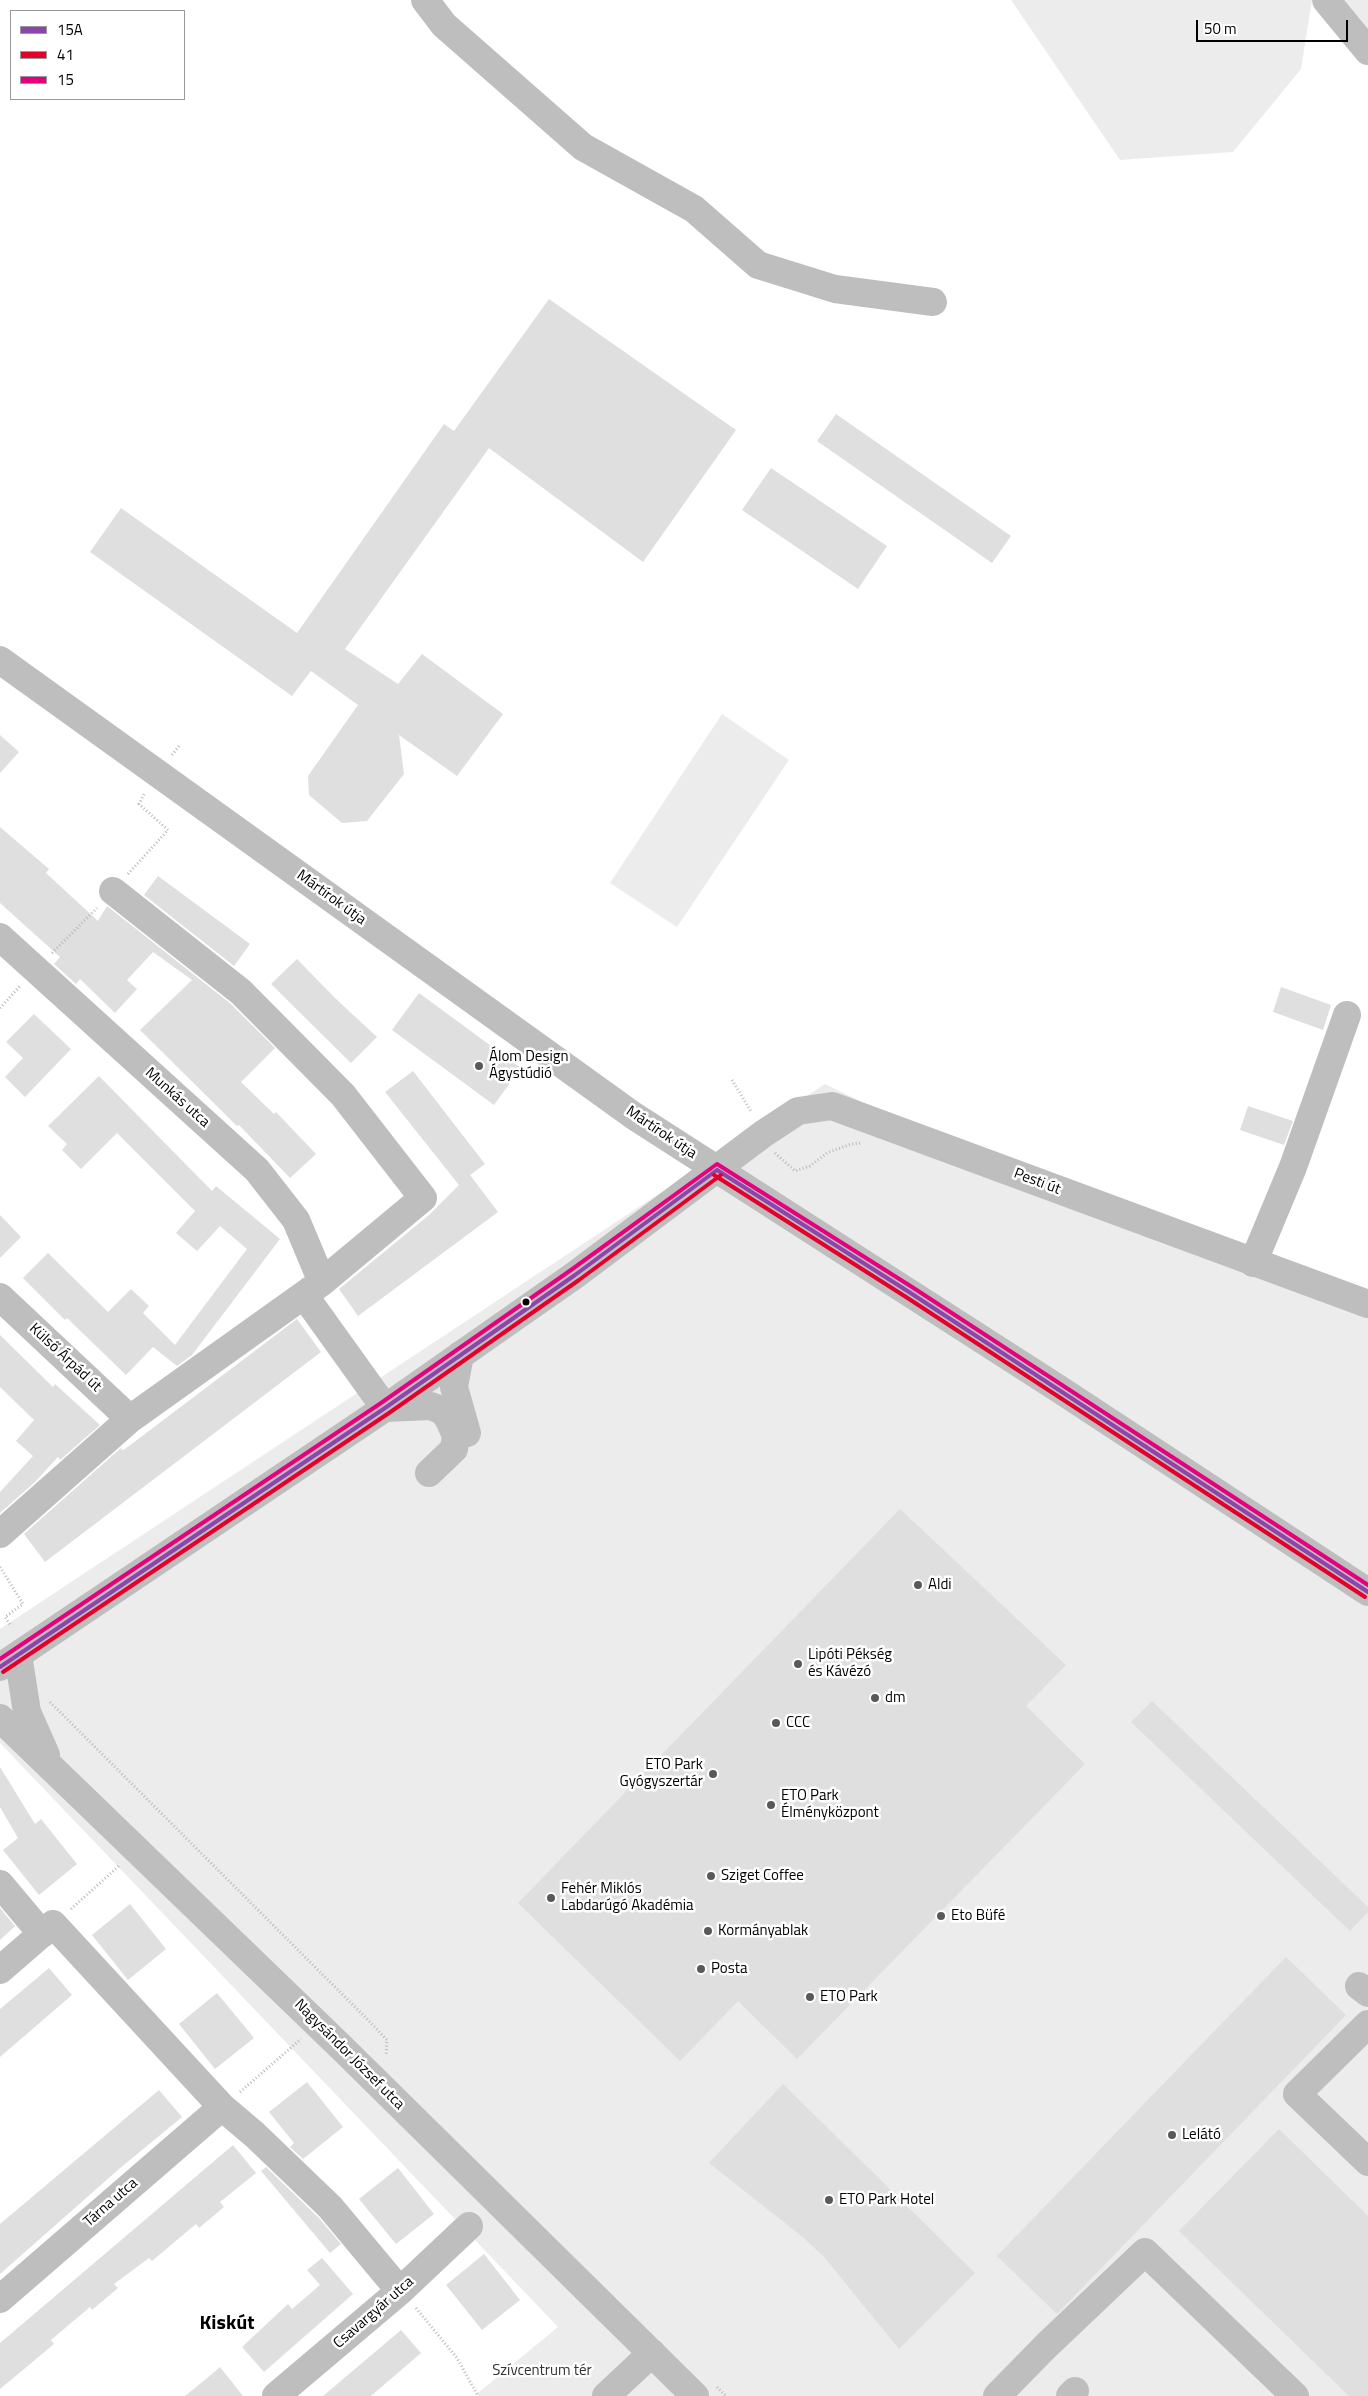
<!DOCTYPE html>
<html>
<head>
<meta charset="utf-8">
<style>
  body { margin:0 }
  #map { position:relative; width:1368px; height:2396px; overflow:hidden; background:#fff; font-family:"Titillium Web",sans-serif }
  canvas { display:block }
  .legend { position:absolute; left:10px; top:10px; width:175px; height:90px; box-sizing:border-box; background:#fff; border:1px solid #999; margin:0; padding:6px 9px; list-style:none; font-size:15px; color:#000 }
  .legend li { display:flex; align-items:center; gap:10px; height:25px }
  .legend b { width:25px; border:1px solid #999 }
  .scale { position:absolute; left:1196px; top:20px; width:152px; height:22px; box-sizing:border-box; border:2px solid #000; border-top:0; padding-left:6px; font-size:15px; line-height:18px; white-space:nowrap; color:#000; -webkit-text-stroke:4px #fff; paint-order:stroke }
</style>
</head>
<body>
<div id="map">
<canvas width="1368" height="2396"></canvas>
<ul class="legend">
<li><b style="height:6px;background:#8e44ad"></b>15A</li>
<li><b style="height:6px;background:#e4002b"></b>41</li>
<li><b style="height:6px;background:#e5007d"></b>15</li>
</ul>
<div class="scale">50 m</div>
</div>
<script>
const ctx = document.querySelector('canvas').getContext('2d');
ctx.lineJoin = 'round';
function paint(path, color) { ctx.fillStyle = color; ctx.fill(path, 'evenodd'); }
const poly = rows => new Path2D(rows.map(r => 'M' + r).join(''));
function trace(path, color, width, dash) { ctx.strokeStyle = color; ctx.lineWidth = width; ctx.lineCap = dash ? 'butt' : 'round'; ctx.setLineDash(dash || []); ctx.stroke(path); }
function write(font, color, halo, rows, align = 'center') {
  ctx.font = font + ' "Titillium Web",sans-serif'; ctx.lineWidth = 5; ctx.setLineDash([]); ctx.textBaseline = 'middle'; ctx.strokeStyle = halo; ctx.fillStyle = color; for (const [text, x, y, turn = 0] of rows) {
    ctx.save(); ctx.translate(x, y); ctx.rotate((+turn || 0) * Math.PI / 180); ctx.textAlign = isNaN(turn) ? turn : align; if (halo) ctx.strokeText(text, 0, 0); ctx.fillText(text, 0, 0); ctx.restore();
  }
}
paint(poly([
  [1011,0,1312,0,1301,69,1233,152,1120,160],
  [1325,0,1368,0,1368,61],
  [722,714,789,760,677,927,610,883],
  [825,1084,988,1163,1368,1303,1368,2396,478,2396,478,2393,558,2327,0,1743,0,1629]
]), '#ececec');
paint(poly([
  [549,299,736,430,643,562,489,448,345,649,398,684,422,654,503,714,457,776,399,735,404,774,367,821,342,823,309,795,308,776,358,705,311,671,292,696,90,552,121,508,297,633,444,424,454,431],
  [836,414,1011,536,992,563,817,441],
  [771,468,887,546,858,589,742,510],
  [0,735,19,752,0,773],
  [0,827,49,869,46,873,98,921,107,906,231,1004,275,1048,241,1082,274,1114,276,1112,316,1154,290,1178,239,1125,237,1126,140,1030,192,980,153,952,127,980,137,989,115,1013,80,979,76,984,54,964,60,957,0,903],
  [158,876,250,944,234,966,144,895],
  [297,959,335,998,377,1037,351,1063,271,984],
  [1281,987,1331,1005,1323,1030,1273,1012],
  [419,993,521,1068,494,1105,392,1030],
  [34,1014,71,1049,25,1097,5,1077,23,1058,6,1042],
  [413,1071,485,1164,470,1175,498,1212,358,1316,339,1289,429,1215,459,1185,385,1092],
  [99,1076,212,1191,216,1186,280,1239,192,1355,177,1366,153,1347,126,1375,67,1318,65,1320,23,1278,48,1253,108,1312,131,1289,149,1306,143,1313,175,1345,247,1249,220,1226,197,1251,176,1233,195,1211,117,1133,81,1169,62,1150,67,1144,48,1126],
  [1248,1106,1293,1121,1284,1145,1240,1130],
  [0,1215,21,1237,0,1258],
  [297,1319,321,1352,45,1562,24,1534,122,1447,121,1450,125,1449],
  [0,1335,53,1387,55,1384,100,1425,60,1460,58,1457,35,1482,0,1513,0,1492,33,1456,16,1441,34,1420,0,1387],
  [900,1509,1066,1665,1026,1706,1085,1764,797,2059,738,2001,680,2061,518,1903],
  [1152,1701,1368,1907,1368,1912,1350,1931,1131,1722],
  [0,1767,35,1824,41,1819,77,1864,39,1895,3,1850,18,1838,0,1807],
  [130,1904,166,1949,128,1980,92,1935],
  [0,1908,15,1926,0,1940],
  [1286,1957,1346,2015,1057,2314,997,2256],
  [49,1968,72,1995,0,2057,0,2009],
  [217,1993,254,2038,215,2069,179,2024],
  [307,2082,343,2127,303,2159,290,2147,294,2143,269,2112],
  [783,2084,975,2273,899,2349,825,2258,804,2238,709,2163],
  [159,2090,182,2117,119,2169,0,2274,0,2224],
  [1279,2129,1368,2216,1368,2396,1349,2396,1179,2231],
  [233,2145,256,2173,220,2202,224,2207,199,2228,196,2224,152,2261,149,2258,114,2284,118,2288,92,2310,90,2307,51,2340,54,2344,0,2389,0,2343],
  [266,2167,319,2218,341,2244,330,2253,261,2171],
  [398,2168,434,2214,396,2244,359,2199],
  [484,2254,520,2300,482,2330,446,2285],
  [322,2258,353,2294,264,2372,242,2347,288,2304,292,2309,320,2285,307,2270],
  [401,2330,421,2353,371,2396,323,2396],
  [220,2367,243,2396,185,2396,206,2379]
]), '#dfdfdf');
trace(poly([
  [172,755,179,746],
  [128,874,168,830,139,804,145,792],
  [52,953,97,908],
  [0,1008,20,986],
  [732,1080,752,1113],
  [775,1153,795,1171,810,1166,827,1153,851,1144,862,1143],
  [0,1567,23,1604,5,1617,11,1626],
  [50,1702,369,2021,387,2040,386,2056],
  [71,1909,120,1865],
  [240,2092,301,2039],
  [416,2308,457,2358,478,2396],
  [717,2387,726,2396]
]), '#b9b9b9', 3, [1, 2.5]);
trace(poly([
  [425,0,444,25,583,147,694,209,758,265,835,289,933,302],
  [1326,0,1368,51],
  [0,937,257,1170,296,1220,322,1282],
  [1253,1263,1293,1167,1347,1015],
  [304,1295,385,1408],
  [0,1297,130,1419],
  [460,1355,454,1387,467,1433],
  [385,1408,431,1406,443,1411,449,1420,456,1436,454,1449,429,1473],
  [0,1534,130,1419,322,1282,423,1198,343,1095,241,992,113,891],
  [18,1655,27,1712,46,1755],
  [0,1667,385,1408,575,1275,763,1134,798,1111,832,1106,1368,1304],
  [0,1718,342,2048,695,2396],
  [0,1884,42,1934],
  [0,1970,53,1924,222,2107,255,2135,330,2207,400,2291],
  [1359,1986,1368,1993],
  [1368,2024,1297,2094,1368,2162],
  [0,2299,222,2107],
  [276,2396,400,2291,469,2226],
  [606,2396,652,2353],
  [997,2396,1046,2346,1145,2252,1295,2396],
  [1070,2396,1075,2391]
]), '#bebebe', 28);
trace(poly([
  [0,660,634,1116,1059,1389,1368,1592]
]), '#bebebe', 28);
trace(poly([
  [717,1170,909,1292,1368,1592],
  [0,1667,385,1408,575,1275,717,1170]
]), '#8e44ad', 4);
trace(poly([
  [714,1175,906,1297,1365,1597],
  [3,1672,389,1413,579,1280,721,1175]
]), '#e4002b', 4);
trace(poly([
  [0,1659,381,1403,571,1270,717,1164,912,1287,1368,1585]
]), '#e5007d', 4);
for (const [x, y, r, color] of [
  [479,1066,5,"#595959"],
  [526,1302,4.5,"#000"],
  [918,1585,5,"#595959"],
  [798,1664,5,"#595959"],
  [875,1698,5,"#595959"],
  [776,1723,5,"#595959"],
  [713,1774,5,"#595959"],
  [771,1805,5,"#595959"],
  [711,1876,5,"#595959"],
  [551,1898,5,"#595959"],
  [941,1916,5,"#595959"],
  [708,1931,5,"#595959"],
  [701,1969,5,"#595959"],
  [810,1997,5,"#595959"],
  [1172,2135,5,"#595959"],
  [829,2200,5,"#595959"]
]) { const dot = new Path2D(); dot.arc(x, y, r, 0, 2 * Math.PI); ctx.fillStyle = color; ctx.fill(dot); trace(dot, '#fff', 2); }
write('15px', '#000', '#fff', [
  ["Mártírok útja",331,898,36],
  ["Munkás utca",177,1098,42],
  ["Mártírok útja",661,1133,34],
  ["Pesti út",1037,1182,21],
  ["Külső Árpád út",65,1358,43],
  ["Nagysándor József utca",349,2055,45],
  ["Tárna utca",111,2203,-41],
  ["Csavargyár utca",374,2313,-41]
]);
write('15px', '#000', '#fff', [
  ["Álom Design",489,1057],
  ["Ágystúdió",489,1074],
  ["Aldi",928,1585],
  ["Lipóti Pékség",808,1655],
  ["és Kávézó",808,1672],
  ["dm",885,1698],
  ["CCC",786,1723],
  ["ETO Park",703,1765,"right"],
  ["Gyógyszertár",703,1782,"right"],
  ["ETO Park",781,1796],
  ["Élményközpont",781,1813],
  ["Sziget Coffee",721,1876],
  ["Fehér Miklós",561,1889],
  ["Labdarúgó Akadémia",561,1906],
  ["Eto Büfé",951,1916],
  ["Kormányablak",718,1931],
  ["Posta",711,1969],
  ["ETO Park",820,1997],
  ["Lelátó",1182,2135],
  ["ETO Park Hotel",839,2200]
], 'left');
write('15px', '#333', '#fff', [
  ["Szívcentrum tér",542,2371]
]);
write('bold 20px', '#000', '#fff', [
  ["Kiskút",227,2324]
]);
</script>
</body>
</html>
